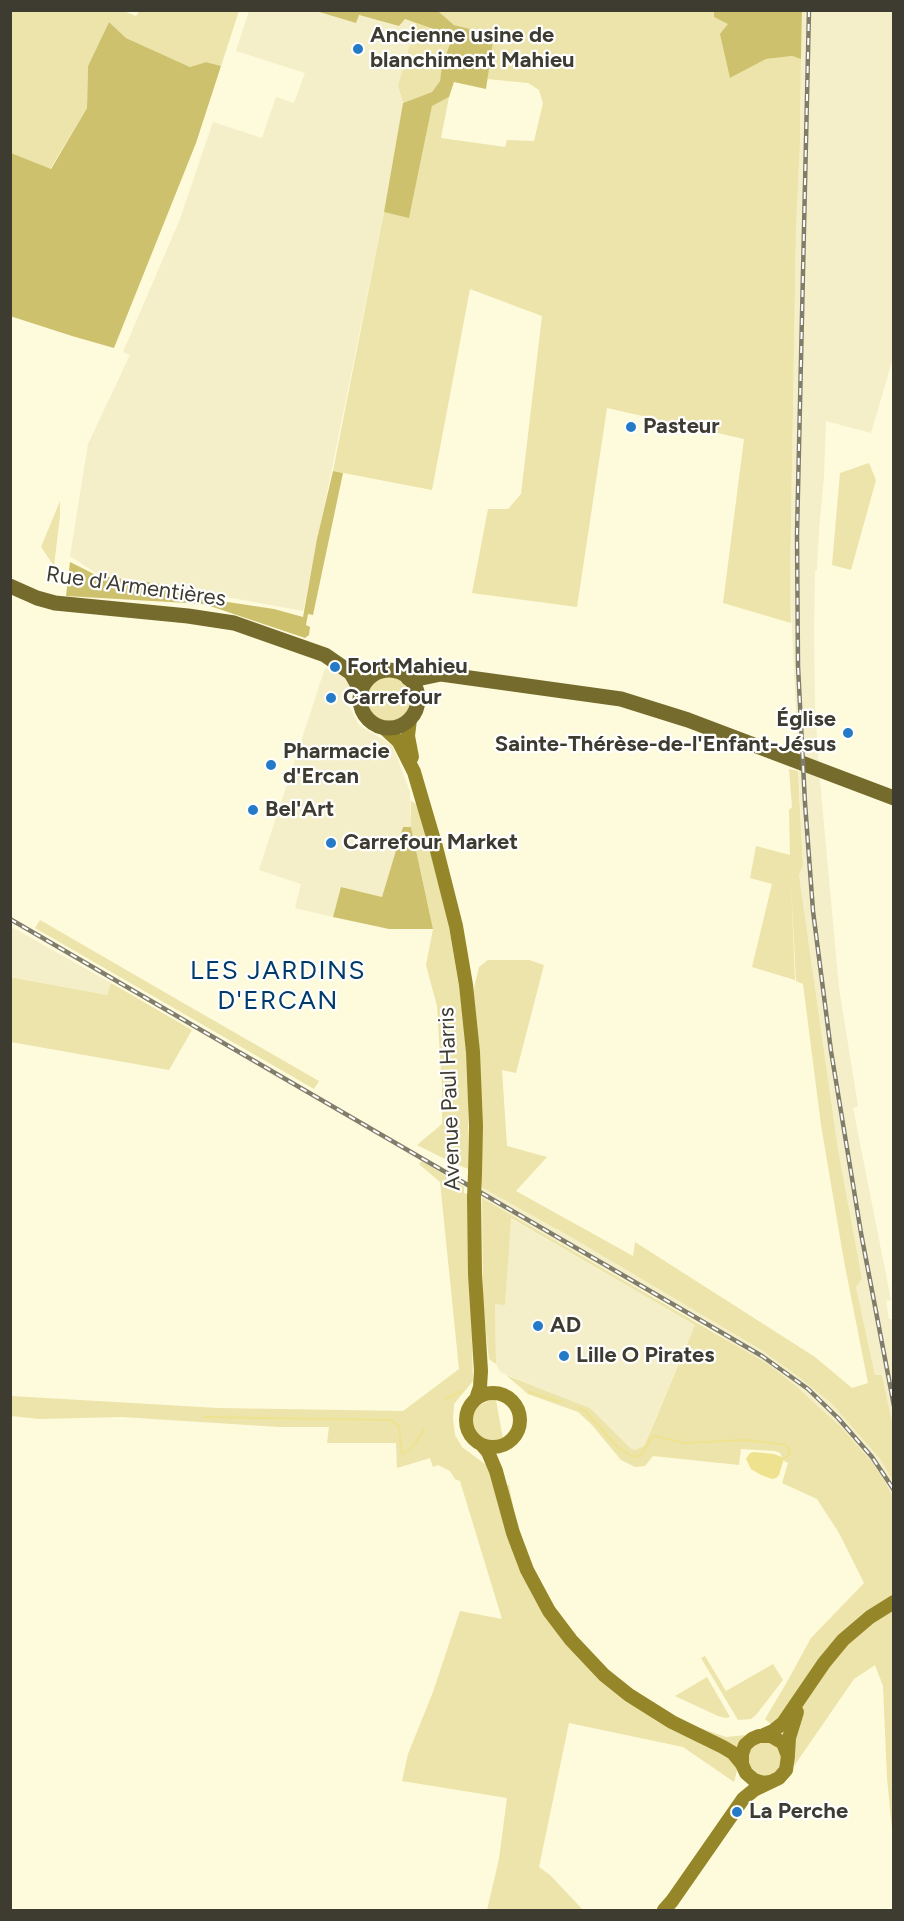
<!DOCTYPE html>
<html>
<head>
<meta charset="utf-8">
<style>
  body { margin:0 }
  #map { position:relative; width:904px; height:1921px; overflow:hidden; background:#fefadc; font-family:Figtree,sans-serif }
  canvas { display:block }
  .frame { position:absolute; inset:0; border:12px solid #3e3c31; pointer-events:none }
</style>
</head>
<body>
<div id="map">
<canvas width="904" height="1921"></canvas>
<div class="frame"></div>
</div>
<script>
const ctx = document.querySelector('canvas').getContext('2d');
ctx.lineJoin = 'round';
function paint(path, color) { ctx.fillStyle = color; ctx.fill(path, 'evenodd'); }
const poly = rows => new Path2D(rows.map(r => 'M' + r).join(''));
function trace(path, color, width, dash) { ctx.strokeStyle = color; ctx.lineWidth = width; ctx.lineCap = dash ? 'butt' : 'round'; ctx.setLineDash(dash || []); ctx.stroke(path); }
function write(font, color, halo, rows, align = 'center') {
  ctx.font = font + ' Figtree,sans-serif'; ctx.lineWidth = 4.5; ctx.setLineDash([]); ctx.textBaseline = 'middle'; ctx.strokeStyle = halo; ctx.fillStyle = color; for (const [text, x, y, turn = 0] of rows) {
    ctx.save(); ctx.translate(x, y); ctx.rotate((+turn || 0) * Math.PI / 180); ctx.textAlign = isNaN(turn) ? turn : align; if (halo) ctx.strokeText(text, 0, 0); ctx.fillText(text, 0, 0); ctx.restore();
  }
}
paint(poly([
  [249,11,316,11,356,23,358,15,399,26,405,19,416,23,398,86,403,104,384,212,303,611,96,573,70,556,88,444,130,355,123,352,180,219,213,122,262,138,276,97,294,103,305,73,236,51],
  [802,11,893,11,893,358,871,433,826,421,824,477,819,529,817,570,815,571,814,629,815,708,820,781,839,988,858,1106,853,1108,891,1300,886,1301,889,1319,893,1319,893,1426,882,1375,875,1375,856,1287,862,1279,838,1149,799,875,803,865,790,586,796,229,800,143],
  [325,668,342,674,352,684,349,706,359,725,393,746,410,792,411,827,403,827,382,897,342,887,333,917,295,908,301,884,259,870],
  [10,926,111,983,107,995,11,977],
  [481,1187,569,1236,763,1351,800,1377,831,1403,880,1459,893,1482,893,1499,884,1480,871,1461,841,1427,796,1386,712,1330,482,1198],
  [510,1218,695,1325,644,1446,635,1450,630,1448,590,1408,500,1372,496,1364,495,1303,505,1304]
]), '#f4eec9');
paint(poly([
  [121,10,136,16,139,11,239,11,221,66,206,62,190,67,126,38,109,22,88,66,87,108,50,169,11,153,10,11],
  [438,11,714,11,714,17,728,23,730,78,766,59,792,56,801,59,800,143,796,229,790,586,791,623,723,603,744,439,607,408,577,607,472,593,488,509,508,509,521,494,542,316,470,289,432,490,333,471,384,212,409,217,432,105,449,97,441,138,505,147,507,140,534,141,543,103,539,90,528,83,487,79,494,35,454,25],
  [416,23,453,36,442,65,440,81,432,92,403,103,398,86],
  [869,463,876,480,851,570,832,565,840,473],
  [60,501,60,516,54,566,41,547],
  '367 699a22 22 0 1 1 44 0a22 22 0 1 1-44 0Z',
  [789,769,798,771,803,865,799,875,838,1149,862,1279,856,1287,875,1375,882,1375,893,1426,893,1482,880,1459,831,1403,799,1377,763,1351,569,1236,481,1187,481,1092,473,992,479,967,488,960,529,960,544,965,516,1073,502,1070,507,1146,547,1157,516,1191,633,1256,635,1242,815,1357,852,1388,868,1383,844,1261,821,1125,803,984,796,981,791,884,795,980,752,967,772,884,750,878,756,846,790,855,789,810,792,807],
  [411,801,418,805,427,839,448,921,461,999,468,1063,468,1169,443,1158,417,1145,442,1124,442,1088,437,1006,426,965,433,929,411,827],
  [40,920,192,1008,319,1081,314,1089,35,928],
  [10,977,107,995,111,983,192,1030,169,1070,11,1042],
  [422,1161,464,1187,464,1193,468,1194,473,1381,454,1404,453,1419,455,1435,462,1447,489,1467,495,1487,509,1485,515,1516,531,1564,552,1603,578,1639,613,1675,648,1701,688,1724,726,1737,746,1735,734,1782,683,1747,569,1723,539,1867,550,1875,583,1910,487,1910,499,1859,507,1798,402,1781,408,1754,433,1692,460,1611,502,1619,460,1481,455,1479,450,1471,438,1465,433,1467,430,1458,397,1468,396,1443,327,1443,329,1427,279,1427,122,1417,40,1419,11,1416,11,1396,218,1408,403,1411,459,1369,440,1182,419,1164],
  [482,1198,766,1363,796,1386,841,1427,871,1461,884,1480,894,1499,893,1839,887,1778,883,1686,875,1665,854,1679,794,1766,792,1742,765,1719,787,1682,811,1638,864,1583,839,1533,817,1499,782,1483,788,1463,784,1461,780,1453,775,1451,741,1449,739,1465,653,1456,645,1466,635,1467,621,1460,592,1425,578,1412,528,1394,506,1375,590,1408,630,1448,635,1450,644,1446,652,1428,695,1325,511,1218,505,1305,495,1304,496,1364,489,1359,483,1306],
  [490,1400,496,1400,503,1439,497,1441,491,1441,480,1437,472,1424,473,1415,477,1407],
  [705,1656,726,1691,773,1664,783,1680,756,1715,751,1719,738,1720,701,1658],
  [707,1677,730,1717,726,1718,718,1716,675,1696],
  '746 1759a18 18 0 1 1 36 0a18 18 0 1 1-36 0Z'
]), '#ece4aa');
paint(poly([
  [316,11,438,11,454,25,494,35,486,89,454,82,449,97,432,106,409,218,384,212,403,103,432,92,440,81,442,65,453,36,405,19,399,26,359,15,356,23],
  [714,11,802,11,801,59,792,56,766,59,730,78,720,34,728,24,714,17],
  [109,22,126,38,190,67,206,62,221,66,196,143,114,348,72,336,10,316,11,153,51,169,87,108,88,66],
  [333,471,343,473,313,615,308,614,306,625,310,627,309,635,305,638,204,604,66,596,70,562,96,575,167,585,181,595,274,609,303,617,317,539],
  [403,827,411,827,433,929,389,929,333,917,341,887,382,897]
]), '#cec16e');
paint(poly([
  [754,1452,774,1454,784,1458,779,1475,776,1478,772,1479,761,1475,751,1469,746,1459,750,1453]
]), '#efe28f');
trace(poly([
  [529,1392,561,1402],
  [446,1399,462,1391],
  [579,1408,585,1411,618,1448,634,1457,641,1455,651,1439,655,1436,685,1443,745,1440,779,1444,786,1445,789,1449,790,1454,784,1458],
  [204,1417,391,1420,399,1426,402,1454,411,1449,424,1430]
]), '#efe28f', 2);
trace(poly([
  [410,719,408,736,412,757],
  [384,728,399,742,414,772,436,847,456,926,466,985,473,1052,476,1126,475,1173],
  [474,1197,475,1274,481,1371,480,1387,476,1399],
  '466 1420a27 27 0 1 1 54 0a27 27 0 1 1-54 0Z',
  [482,1445,488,1452,496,1471,513,1533,527,1570,549,1611,571,1640,604,1675,629,1695,672,1722,723,1747,733,1753,742,1764],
  [764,1735,773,1731,783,1723,824,1663,843,1640,870,1617,894,1602],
  [788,1754,789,1738,797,1712],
  [664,1910,672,1901,743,1799,754,1790,779,1778,786,1770,788,1756,783,1743,771,1736,759,1736,752,1739,745,1745,742,1754,742,1764,746,1773,754,1780,763,1783,770,1782]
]), '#948629', 14);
trace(poly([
  [10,586,37,598,55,603,188,616,234,623,325,655,351,673,361,691],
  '360 699a29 29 0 1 1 58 0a29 29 0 1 1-58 0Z',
  [408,678,417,679,441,674,621,699,688,720,894,798]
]), '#756b2c', 15);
const rail = poly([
  [809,10,797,534,798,666,805,803,813,911,831,1051,861,1233,894,1406],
  [10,919,762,1356,808,1389,838,1418,872,1457,894,1490]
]);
trace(rail, '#807d6b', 4.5);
trace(rail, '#fff', 2, [7]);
trace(poly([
  [474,1197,475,1173]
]), '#948629', 14);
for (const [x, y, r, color] of [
  [358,49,6,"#257ac8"],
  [631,427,6,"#257ac8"],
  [335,667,6,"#257ac8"],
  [331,698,6,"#257ac8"],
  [848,733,6,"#257ac8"],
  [271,765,6,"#257ac8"],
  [253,810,6,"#257ac8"],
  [331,843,6,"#257ac8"],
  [538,1326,6,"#257ac8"],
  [564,1356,6,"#257ac8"],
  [737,1812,6,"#257ac8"]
]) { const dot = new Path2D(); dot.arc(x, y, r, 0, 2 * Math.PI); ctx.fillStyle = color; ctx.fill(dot); trace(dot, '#fff', 2); }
write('bold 22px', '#3e3c31', '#fff', [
  ["Ancienne usine de",370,36],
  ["blanchiment Mahieu",370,61],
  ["Pasteur",643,427],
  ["Fort Mahieu",347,667],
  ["Carrefour",343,698],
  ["Église",836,720,"right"],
  ["Sainte-Thérèse-de-l'Enfant-Jésus",836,745,"right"],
  ["Pharmacie",283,752],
  ["d'Ercan",283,777],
  ["Bel'Art",265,810],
  ["Carrefour Market",343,843],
  ["AD",550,1326],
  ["Lille O Pirates",576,1356],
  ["La Perche",749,1812]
], 'left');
write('22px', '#3e3c31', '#fff', [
  ["Rue d'Armentières",136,587,8],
  ["Avenue Paul Harris",450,1099,-92]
]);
ctx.letterSpacing = '1.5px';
write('26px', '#013b6c', '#fff', [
  ["LES JARDINS",278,971],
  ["D'ERCAN",278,1001]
]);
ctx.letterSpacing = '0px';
</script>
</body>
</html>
